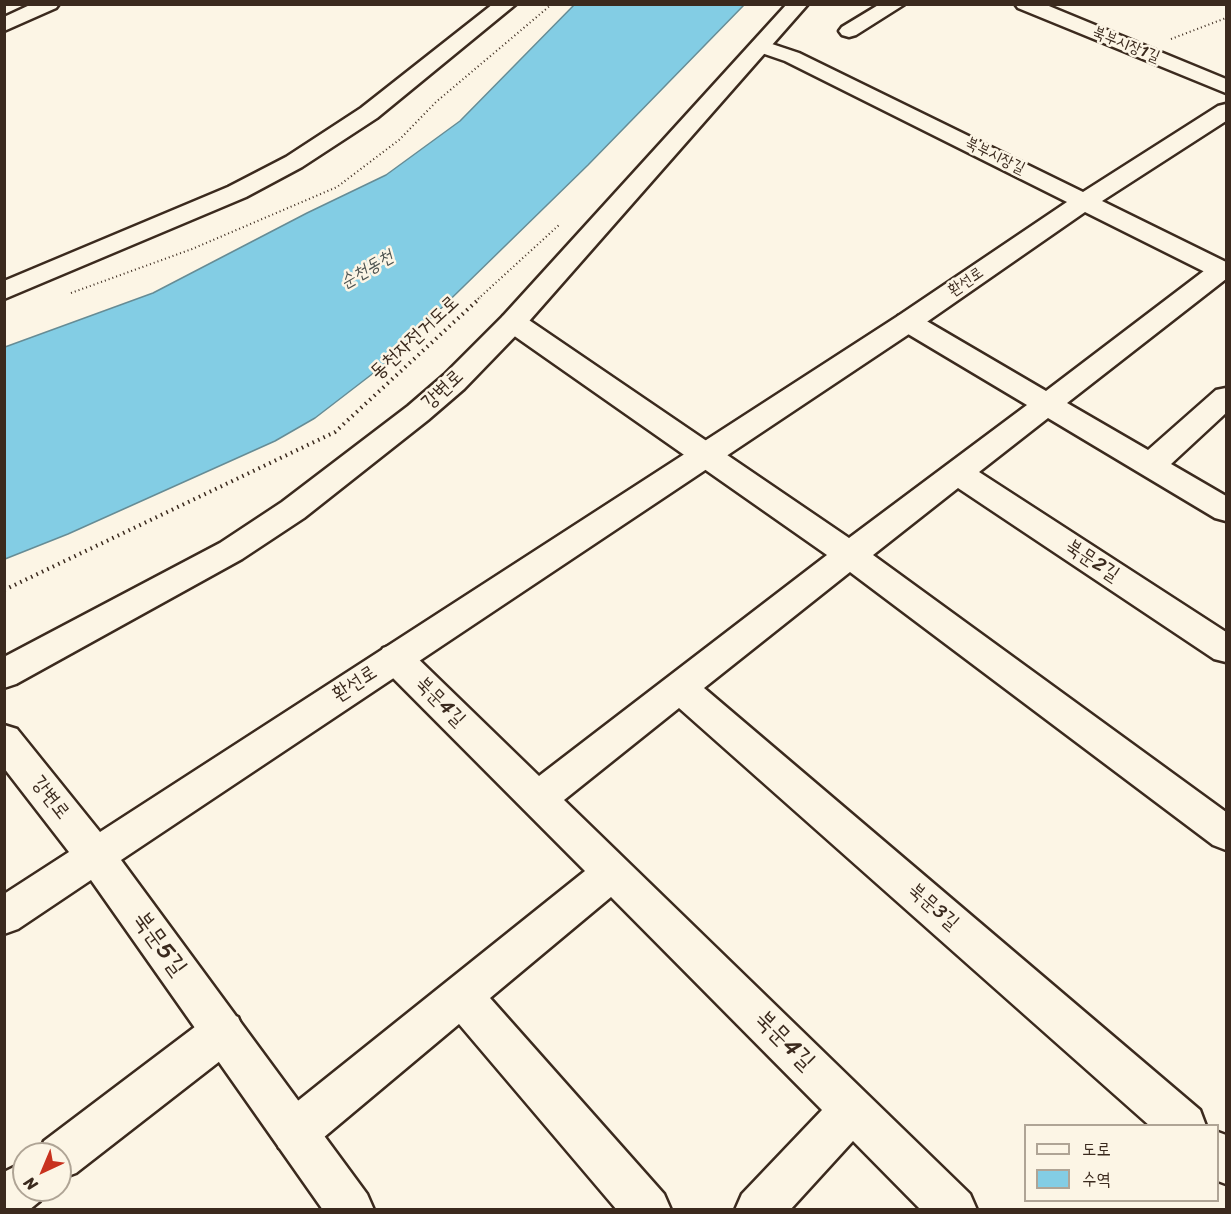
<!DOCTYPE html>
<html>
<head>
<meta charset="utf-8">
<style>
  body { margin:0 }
  #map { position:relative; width:1231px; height:1214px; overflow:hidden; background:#fcf5e5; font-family:Sriracha,"Poor Story",sans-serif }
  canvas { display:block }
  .frame { position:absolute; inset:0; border:6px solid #3b2a1e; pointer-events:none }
  .legend { position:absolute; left:1024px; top:1124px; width:195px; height:78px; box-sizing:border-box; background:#fcf5e5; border:2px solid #afa495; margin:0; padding:8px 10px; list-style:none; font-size:18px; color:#3b2a1e }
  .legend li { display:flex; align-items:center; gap:12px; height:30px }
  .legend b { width:30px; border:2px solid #afa495 }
  .north { position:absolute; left:12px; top:1142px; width:60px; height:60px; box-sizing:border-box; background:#fcf5e5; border:2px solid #afa495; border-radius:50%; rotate:224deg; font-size:16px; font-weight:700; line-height:24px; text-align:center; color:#3b2a1e }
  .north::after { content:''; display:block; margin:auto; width:21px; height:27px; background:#c8321e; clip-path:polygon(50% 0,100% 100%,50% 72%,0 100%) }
</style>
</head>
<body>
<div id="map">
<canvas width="1231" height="1214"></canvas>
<div class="frame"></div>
<ul class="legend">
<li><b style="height:8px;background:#fcf5e5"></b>도로</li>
<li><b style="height:16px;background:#83cde4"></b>수역</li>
</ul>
<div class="north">N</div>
</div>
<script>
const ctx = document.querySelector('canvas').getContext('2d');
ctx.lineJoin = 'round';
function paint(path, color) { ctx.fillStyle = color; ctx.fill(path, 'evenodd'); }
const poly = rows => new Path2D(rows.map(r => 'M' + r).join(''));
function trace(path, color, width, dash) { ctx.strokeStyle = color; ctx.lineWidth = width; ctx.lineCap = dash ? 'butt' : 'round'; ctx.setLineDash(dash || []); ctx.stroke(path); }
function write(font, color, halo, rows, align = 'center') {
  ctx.font = font + ' Sriracha,"Poor Story",sans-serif'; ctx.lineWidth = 5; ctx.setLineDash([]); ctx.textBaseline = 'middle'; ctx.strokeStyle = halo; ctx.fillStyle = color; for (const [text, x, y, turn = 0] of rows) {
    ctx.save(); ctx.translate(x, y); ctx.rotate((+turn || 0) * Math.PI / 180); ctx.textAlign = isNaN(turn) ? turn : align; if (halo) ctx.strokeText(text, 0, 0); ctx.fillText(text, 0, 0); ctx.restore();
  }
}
const water = poly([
  [574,5,744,5,588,165,380,368,315,418,275,441,68,534,5,559,5,347,153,293,307,213,386,175,460,121,574,5]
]);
paint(water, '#83cde4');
trace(water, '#668c95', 1.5);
const minor = poly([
  [493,4,516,4,377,118,302,167,246,197,4,299,4,281,228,187,286,157,361,108,493,4],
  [880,4,905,4,856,35,849,37,842,35,839,31,842,27,880,4],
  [1015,4,1044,4,1226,79,1226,93,1018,8,1015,4],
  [1222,262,1226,263,1226,279,1067,403,1148,450,1216,390,1226,388,1226,413,1171,464,1226,496,1226,521,1215,518,1048,418,979,472,1226,632,1226,662,1214,659,958,488,873,555,1226,812,1226,850,1213,845,850,572,704,688,1200,1110,1206,1126,1150,1126,679,708,564,800,970,1194,977,1210,921,1210,853,1141,790,1210,735,1210,742,1194,822,1110,611,897,490,998,664,1194,671,1210,617,1210,459,1024,311,1148,295,1154,279,1148,273,1132,279,1116,585,871,383,668,378,658,383,648,395,644,407,648,539,776,827,555,503,328,500,322,503,316,513,313,523,316,849,538,1027,405,898,328,895,322,898,316,908,313,918,316,1046,391,1213,264,1222,262],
  [223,1011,238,1017,244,1032,238,1047,76,1173,60,1179,60,1154,39,1154,44,1141,208,1017,223,1011],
  [1218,1132,1226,1135,1226,1184,1218,1181,1218,1132],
  [24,1162,24,1190,45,1190,40,1201,29,1210,4,1210,4,1172,24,1162]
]);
const tertiary = poly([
  [32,4,59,4,56,8,4,31,4,17,32,4],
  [760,40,799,53,1083,192,1218,106,1226,104,1226,121,1102,201,1226,262,1226,280,1217,278,1085,212,918,328,121,860,367,1194,374,1210,323,1210,91,880,18,929,4,934,4,894,69,852,4,768,4,725,17,729,100,832,898,316,1067,202,785,61,753,50,750,46,753,42,760,40]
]);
const secondary = poly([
  [787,4,808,4,523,328,464,389,428,420,304,518,242,559,16,684,4,688,4,657,220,543,282,502,408,406,444,375,503,316,787,4]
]);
trace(minor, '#3b2a1e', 5);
trace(tertiary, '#3b2a1e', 5);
trace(secondary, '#3b2a1e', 5);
trace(poly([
  [1171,39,1226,18],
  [71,293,192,249,337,187,399,140,436,102,552,4],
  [478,299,559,225]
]), '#3b2a1e', 2, [1, 3]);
trace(poly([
  [4,590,335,432,480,298]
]), '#3b2a1e', 4, [1.5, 4.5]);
paint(minor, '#fcf5e5');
paint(tertiary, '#fcf5e5');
paint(secondary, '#fcf5e5');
write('16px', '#3b2a1e', '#fcf5e5', [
  ["북부시장1길",1126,45,22],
  ["북부시장길",995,156,26],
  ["환선로",966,282,-34]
]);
write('italic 18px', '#4d5350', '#fcf5e5', [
  ["순천동천",367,270,-30]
]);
write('20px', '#3b2a1e', '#fcf5e5', [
  ["동천자전거도로",415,338,-43],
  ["강변로",443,390,-43],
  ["북문2길",1092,561,33],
  ["환선로",355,684,-33],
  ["북문4길",440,702,45],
  ["강변로",50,798,52],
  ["북문3길",933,907,41]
]);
write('24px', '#3b2a1e', '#fcf5e5', [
  ["북문5길",159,944,54],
  ["북문4길",784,1041,45]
]);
</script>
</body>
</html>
